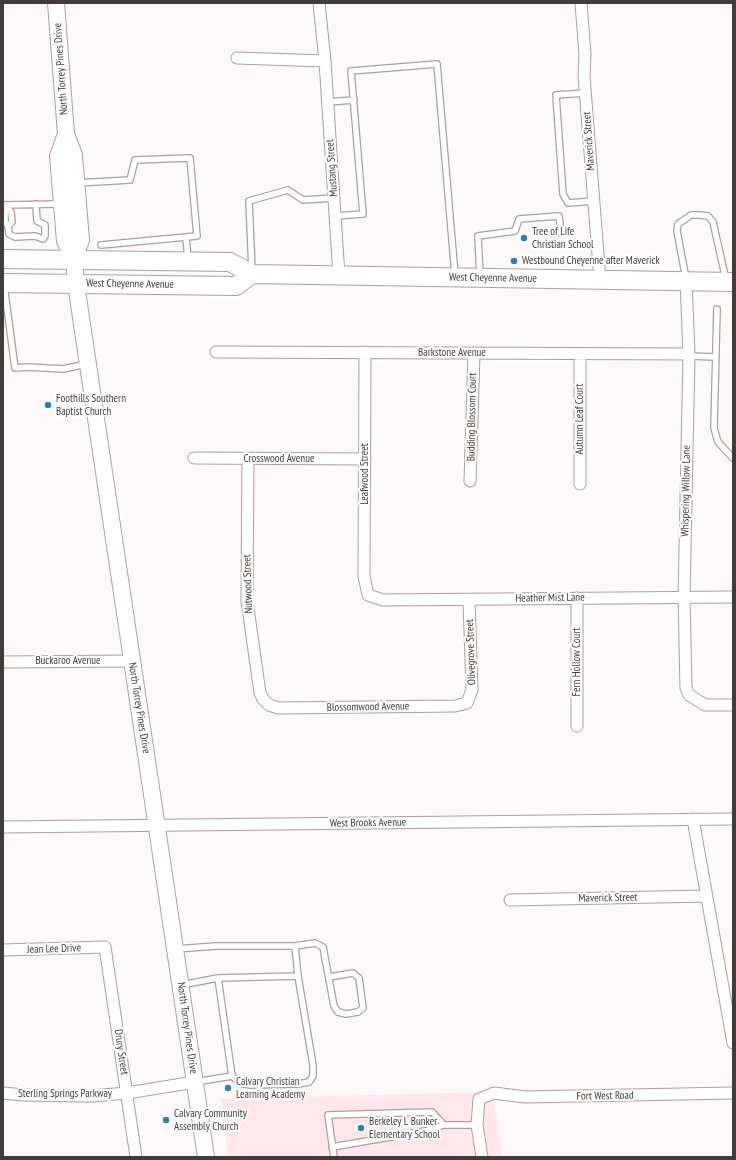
<!DOCTYPE html>
<html>
<head>
<meta charset="utf-8">
<style>
  body { margin:0 }
  #map { position:relative; width:736px; height:1160px; overflow:hidden; background:#fdf8f9; font-family:"PT Sans Narrow",sans-serif }
  canvas { display:block }
  .frame { position:absolute; inset:0; border:4px solid #423a3b; pointer-events:none }
</style>
</head>
<body>
<div id="map">
<canvas width="736" height="1160"></canvas>
<div class="frame"></div>
</div>
<script>
const ctx = document.querySelector('canvas').getContext('2d');
ctx.lineJoin = 'round';
function paint(path, color) { ctx.fillStyle = color; ctx.fill(path, 'evenodd'); }
const poly = rows => new Path2D(rows.map(r => 'M' + r).join(''));
function trace(path, color, width, dash) { ctx.strokeStyle = color; ctx.lineWidth = width; ctx.lineCap = dash ? 'butt' : 'round'; ctx.setLineDash(dash || []); ctx.stroke(path); }
function write(font, color, halo, rows, align = 'center') {
  ctx.font = font + ' "PT Sans Narrow",sans-serif'; ctx.lineWidth = 4; ctx.setLineDash([]); ctx.textBaseline = 'middle'; ctx.strokeStyle = halo; ctx.fillStyle = color; for (const [text, x, y, turn = 0] of rows) {
    ctx.save(); ctx.translate(x, y); ctx.rotate((+turn || 0) * Math.PI / 180); ctx.textAlign = isNaN(turn) ? turn : align; if (halo) ctx.strokeText(text, 0, 0); ctx.fillText(text, 0, 0); ctx.restore();
  }
}
paint(poly([
  [493,1092,502,1157,228,1157,221,1099]
]), '#ffe7ec');
const service = poly([
  [586,93,556,95,563,194,568,203,594,201],
  [328,102,354,100],
  [77,183,130,180,135,160,190,158,197,236,101,245],
  [3,205,62,204],
  [7,205,8,209,11,212,12,222,8,226,9,234,15,237,35,236,43,239,45,236,45,225,37,221,36,204],
  [8,209,5,212,5,222,8,226],
  [335,216,363,214,351,71,437,64,455,275],
  [186,237,188,259],
  [252,270,249,201,288,190,303,200,334,198],
  [480,276,478,236,515,231,519,219,559,216,561,233],
  [686,279,677,231,678,224,691,215,700,215,708,216,713,222,726,280],
  [4,285,15,368,28,367,63,369,86,364],
  [717,309,714,428,718,442,733,458],
  [688,356,716,357],
  [295,946,315,943,323,947,334,1006,338,1012,346,1014,358,1012,363,1008,359,978,353,973,329,977],
  [176,949,216,946,295,946,298,976,218,978],
  [181,985,218,978,232,1076,195,1082],
  [232,1076,240,1083,250,1085,298,1084,309,1082,313,1076,313,1065,298,976],
  [332,1147,425,1131,444,1125],
  [334,1157,328,1115,432,1112,444,1125,477,1125]
]);
const minor = poly([
  [319,3,325,61,339,276],
  [581,3,585,54,584,76,600,280],
  [237,58,325,61],
  [686,281,689,354,684,597,686,688,689,695,705,705,733,705],
  [216,352,689,354],
  [365,352,364,576,368,595,383,600,733,597],
  [580,355,580,484],
  [194,458,365,459],
  [248,459,247,601,260,693,263,699,269,705,278,708,455,706,467,703,472,690,469,600],
  [470,481,474,353],
  [577,598,577,726],
  [3,662,132,661],
  [693,819,733,1043],
  [3,827,733,819],
  [510,900,706,896],
  [3,950,105,947,136,1157],
  [3,1093,24,1095,91,1096,127,1093,195,1082],
  [482,1157,477,1125,479,1099,494,1093,525,1097,733,1093]
]);
const secondary = poly([
  [56,3,66,134,74,155,81,240,74,259],
  [66,134,58,156,65,241,74,259,76,284,206,1157]
]);
const primary = poly([
  [3,259,230,262,252,274,733,282],
  [3,283,236,286,252,274]
]);
trace(service, '#b09ca0', 8);
trace(minor, '#b09ca0', 13);
trace(secondary, '#b09ca0', 18);
trace(primary, '#b09ca0', 20);
trace(service, '#fff', 5.5);
trace(minor, '#fff', 11);
trace(secondary, '#fff', 16);
trace(primary, '#fff', 18);
for (const [x, y, r, color] of [
  [524,238,4,"#2982b0"],
  [514,261,4,"#2982b0"],
  [48,405,4,"#2982b0"],
  [228,1088,4,"#2982b0"],
  [166,1120,4,"#2982b0"],
  [361,1128,4,"#2982b0"]
]) { const dot = new Path2D(); dot.arc(x, y, r, 0, 2 * Math.PI); ctx.fillStyle = color; ctx.fill(dot); trace(dot, '#fff', 1.5); }
write('11px', '#423a3b', '#fff', [
  ["North Torrey Pines Drive",61,69,-94],
  ["Maverick Street",589,141,-94],
  ["Mustang Street",332,168,-94],
  ["West Cheyenne Avenue",493,278,1],
  ["West Cheyenne Avenue",130,284,1],
  ["Barkstone Avenue",452,353],
  ["Budding Blossom Court",472,417,-89],
  ["Autumn Leaf Court",580,419,-90],
  ["Crosswood Avenue",279,459],
  ["Leafwood Street",365,474,-90],
  ["Whispering Willow Lane",686,491,-89],
  ["Nutwood Street",248,584,-92],
  ["Heather Mist Lane",550,598,-1],
  ["Olivegrove Street",471,652,-92],
  ["Buckaroo Avenue",68,661],
  ["Fern Hollow Court",577,662,-90],
  ["Blossomwood Avenue",368,707,-1],
  ["North Torrey Pines Drive",139,708,81],
  ["West Brooks Avenue",368,823,-1],
  ["Maverick Street",608,898,-1],
  ["Jean Lee Drive",54,949,-2],
  ["North Torrey Pines Drive",187,1028,82],
  ["Drury Street",121,1052,82],
  ["Sterling Springs Parkway",65,1094],
  ["Fort West Road",605,1096,-1]
]);
write('11px', '#423a3b', '#fff', [
  ["Tree of Life",532,232],
  ["Christian School",532,245],
  ["Westbound Cheyenne after Maverick",522,261],
  ["Foothills Southern",56,399],
  ["Baptist Church",56,412],
  ["Calvary Christian",236,1082],
  ["Learning Academy",236,1095],
  ["Calvary Community",174,1114],
  ["Assembly Church",174,1127],
  ["Berkeley L Bunker",369,1122],
  ["Elementary School",369,1135]
], 'left');
</script>
</body>
</html>
